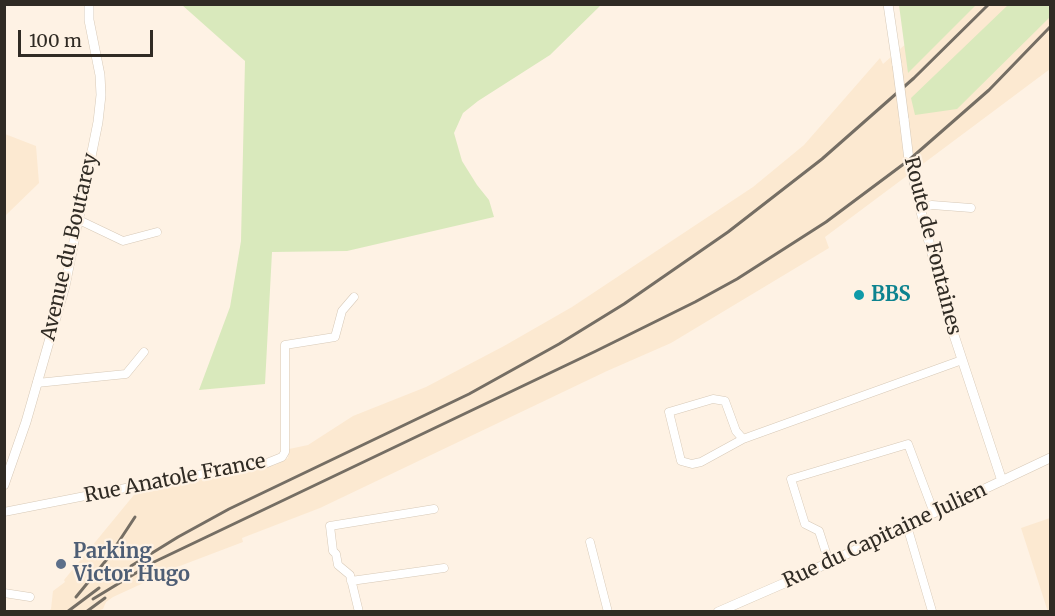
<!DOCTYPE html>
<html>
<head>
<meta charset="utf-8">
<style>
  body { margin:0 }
  #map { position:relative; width:1055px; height:616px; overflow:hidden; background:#fef2e4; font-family:Merriweather,serif }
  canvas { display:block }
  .frame { position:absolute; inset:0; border:6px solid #302b24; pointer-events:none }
  .scale { position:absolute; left:18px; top:30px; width:135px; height:27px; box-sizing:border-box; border:3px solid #302b24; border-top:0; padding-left:8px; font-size:18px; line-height:21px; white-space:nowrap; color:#302b24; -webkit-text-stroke:4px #fef2e4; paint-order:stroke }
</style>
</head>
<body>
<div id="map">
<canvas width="1055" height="616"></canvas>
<div class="frame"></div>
<div class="scale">100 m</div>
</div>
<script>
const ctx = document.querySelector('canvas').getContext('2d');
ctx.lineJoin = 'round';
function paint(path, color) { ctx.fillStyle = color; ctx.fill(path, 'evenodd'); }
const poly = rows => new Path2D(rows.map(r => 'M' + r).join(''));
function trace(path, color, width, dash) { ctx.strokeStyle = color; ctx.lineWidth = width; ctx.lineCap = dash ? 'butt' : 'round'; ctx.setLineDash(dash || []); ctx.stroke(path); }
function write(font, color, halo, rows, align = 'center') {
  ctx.font = font + ' Merriweather,serif'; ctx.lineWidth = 4.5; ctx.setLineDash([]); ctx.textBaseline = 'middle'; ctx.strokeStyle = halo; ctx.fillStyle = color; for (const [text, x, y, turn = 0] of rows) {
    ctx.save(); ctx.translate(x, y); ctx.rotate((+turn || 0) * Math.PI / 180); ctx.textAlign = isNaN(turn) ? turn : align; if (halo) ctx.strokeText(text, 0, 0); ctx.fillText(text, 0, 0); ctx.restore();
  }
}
paint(poly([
  [950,5,1050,5,1050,69,825,237,829,248,671,343,607,371,320,508,242,538,243,542,164,572,163,574,113,597,106,602,103,609,98,611,48,612,51,609,53,591,65,582,64,580,138,490,275,465,288,458,289,449,308,445,353,416,426,387,504,346,572,307,753,187,804,145,880,58,883,64],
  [5,134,36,146,39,183,5,216],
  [1050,518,1050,611,1048,612,1021,528]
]), '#fce9d1');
paint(poly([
  [182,5,601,5,550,55,478,101,463,113,454,133,462,161,477,185,489,200,494,217,347,251,272,252,265,384,199,390,230,307,241,241,245,61],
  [899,5,899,4,976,5,908,73],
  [1008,5,1050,5,1050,17,957,109,915,115,911,98]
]), '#d9e9bc');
const minor = poly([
  [920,208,932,205,971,208],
  [79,220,123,241,157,232],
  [37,383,126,374,144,352],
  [743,439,701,462,692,464,681,461,669,412,713,399,725,401,736,431,743,439,962,360],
  [4,512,156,482,267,463,282,457,285,452,285,345,335,337,342,311,354,297],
  [907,526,932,611],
  [590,542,608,612],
  [829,562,819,531,805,524,791,479,908,444,934,513],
  [351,581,444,568],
  [4,593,30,597],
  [359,612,350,575,338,565,336,554,333,551,330,526,434,509]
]);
const tertiary = poly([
  [888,4,897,65],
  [904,119,909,160,920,208,952,329,1002,481],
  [4,485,26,422,65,286,98,122,101,95,100,75,89,20,89,4],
  [718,612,796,578,1050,458]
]);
trace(minor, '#d7c9b7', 9);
trace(tertiary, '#d7c9b7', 10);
trace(minor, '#fff', 8);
trace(tertiary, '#fff', 9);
trace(poly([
  [131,566,178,537,229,509,469,394,559,344,624,304,728,232,822,159,914,78,989,4],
  [76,597,108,558,135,517],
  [93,599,154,562,596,351,695,302,737,279,826,222,909,160,989,90,1050,27],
  [67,612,99,588],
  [86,612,105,598]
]), '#756e64', 3);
const tertiaryBridge = poly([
  [897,65,904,119]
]);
trace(tertiaryBridge, '#d7c9b7', 10, []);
trace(tertiaryBridge, '#fff', 9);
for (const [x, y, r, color] of [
  [859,295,6,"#0f9aa8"],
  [61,564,6,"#5c6f8a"]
]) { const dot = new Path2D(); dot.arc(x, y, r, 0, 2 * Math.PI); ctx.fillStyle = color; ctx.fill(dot); trace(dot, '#fef2e4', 2); }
write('20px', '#302b24', '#fef2e4', [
  ["Route de Fontaines",932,246,76],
  ["Avenue du Boutarey",70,247,-77],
  ["Rue Anatole France",175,479,-11],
  ["Rue du Capitaine Julien",885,536,-25]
]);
write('bold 20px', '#0d838f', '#fef2e4', [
  ["BBS",871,295]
], 'left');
write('bold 20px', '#4e5e75', '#fef2e4', [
  ["Parking",73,552],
  ["Victor Hugo",73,575]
], 'left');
</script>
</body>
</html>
